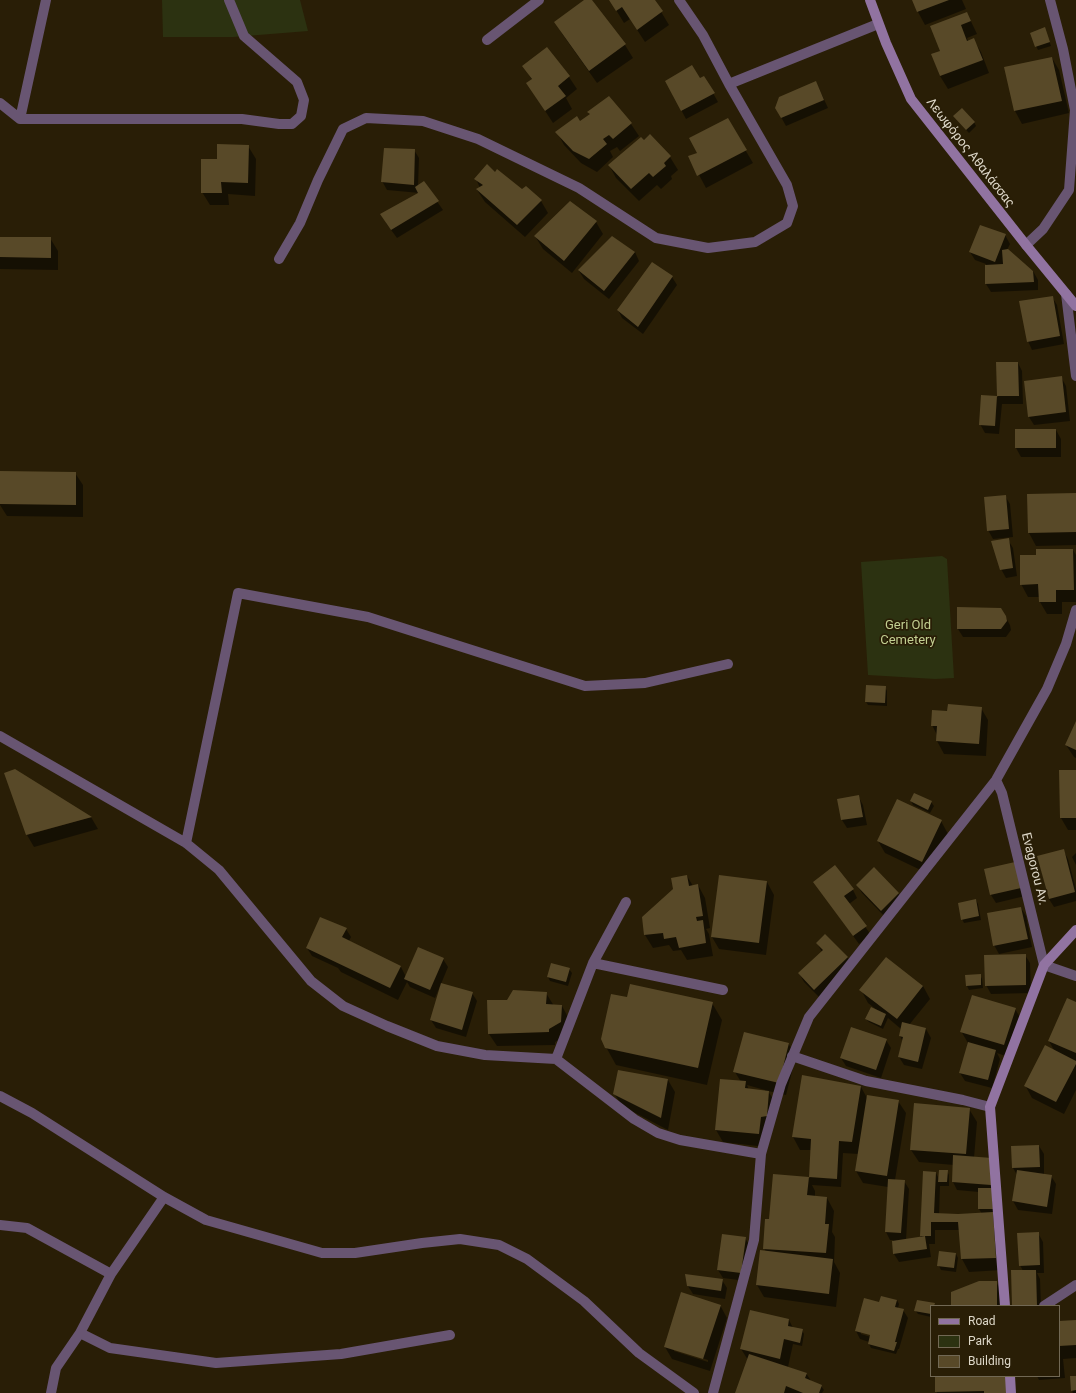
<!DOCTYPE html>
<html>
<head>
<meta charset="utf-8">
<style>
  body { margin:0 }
  #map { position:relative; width:1076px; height:1393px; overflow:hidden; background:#291e06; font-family:Roboto,sans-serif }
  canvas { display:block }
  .legend { position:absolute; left:930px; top:1305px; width:130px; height:72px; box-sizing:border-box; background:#291e06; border:1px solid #716854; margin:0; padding:5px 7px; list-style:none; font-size:12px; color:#ded8c9 }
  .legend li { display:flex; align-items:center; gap:8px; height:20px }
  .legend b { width:20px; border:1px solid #716854 }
</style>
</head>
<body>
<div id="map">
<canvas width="1076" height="1393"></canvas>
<ul class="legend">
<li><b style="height:5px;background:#9173a1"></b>Road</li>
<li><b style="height:11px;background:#2c3211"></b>Park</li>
<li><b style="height:11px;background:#584928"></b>Building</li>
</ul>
</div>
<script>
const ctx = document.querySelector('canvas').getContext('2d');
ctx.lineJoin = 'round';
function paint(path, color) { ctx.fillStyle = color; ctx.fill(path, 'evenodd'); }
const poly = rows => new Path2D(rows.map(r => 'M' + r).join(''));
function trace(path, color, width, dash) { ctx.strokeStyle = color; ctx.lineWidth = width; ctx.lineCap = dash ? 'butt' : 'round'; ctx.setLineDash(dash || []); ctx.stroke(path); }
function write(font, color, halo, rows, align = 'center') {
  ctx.font = font + ' Roboto,sans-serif'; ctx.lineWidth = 3.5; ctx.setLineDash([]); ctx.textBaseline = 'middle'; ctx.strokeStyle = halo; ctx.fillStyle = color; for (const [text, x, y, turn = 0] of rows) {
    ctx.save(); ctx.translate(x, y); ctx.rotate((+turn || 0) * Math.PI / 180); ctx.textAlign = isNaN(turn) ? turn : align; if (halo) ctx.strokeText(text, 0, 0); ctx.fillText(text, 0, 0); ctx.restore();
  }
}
paint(poly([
  [162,0,300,0,308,31,233,37,163,37],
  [942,556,947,559,954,678,935,679,868,675,861,562]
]), '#2c3211');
paint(poly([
  [585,0,591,0,625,45,633,58,597,83,563,35,555,22],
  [610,0,654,0,669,25,645,42,630,19,624,23],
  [913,0,962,0,966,9,925,25,918,12],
  [967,13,977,34,967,38,968,41,973,39,981,52,989,73,948,89,940,76,932,55,941,51],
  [1046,32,1051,46,1038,50,1036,46],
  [547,48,569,77,577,89,566,98,572,109,553,123,527,83,532,80,524,66],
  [1052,58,1059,70,1069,113,1022,124,1015,111,1005,68],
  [704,77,718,102,686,119,666,81,700,80],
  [816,82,828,108,786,126,776,108],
  [608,98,631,124,639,136,620,151,617,147,610,151,613,157,597,172,581,163,564,145,557,132,580,122,591,115,589,112],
  [727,119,753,163,706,188,689,156,698,153],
  [957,120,974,122,976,126,969,133],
  [650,135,670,157,678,170,671,176,672,179,661,189,657,185,639,201,616,178,609,165,644,141],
  [248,146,256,159,255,196,228,194,229,205,210,205,202,192,218,161],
  [414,150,419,158,418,186,424,183,443,210,397,238,386,223,420,193,387,190,382,181],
  [496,174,541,201,548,213,525,237,485,202,477,190,480,188,476,179],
  [596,222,603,234,572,273,543,249,535,236],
  [1005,235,1010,244,1007,250,1033,271,1038,280,1038,290,991,292,986,284,986,264,975,260,970,252],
  [0,238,50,238,58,251,58,270,0,269],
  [635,252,639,261,609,299,584,279,579,271],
  [672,277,677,285,643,334,622,318,618,310],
  [1052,297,1057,305,1064,344,1032,350,1028,341],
  [997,363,1018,363,1022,371,1023,404,1002,404,999,434,985,433,980,424,982,396,998,397],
  [1061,377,1066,386,1070,421,1034,425,1029,417],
  [1016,430,1056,430,1061,439,1061,457,1021,457,1016,448],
  [0,472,75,473,83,485,83,517,7,516,0,505],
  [1076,495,1076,545,1036,546,1029,533],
  [1005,496,1010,504,1013,537,993,539,988,530],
  [1008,540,1013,548,1017,576,1006,578,1001,569],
  [1073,550,1076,555,1076,602,1062,602,1062,614,1047,614,1040,602,1040,597,1028,597,1021,584,1037,556],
  [958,608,1001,609,1010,625,1011,630,1006,637,963,637,958,629],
  [885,687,887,691,887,706,868,705,866,702],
  [981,708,988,720,986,756,944,754,937,741,937,735,932,725,948,712],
  [1076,724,1076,758,1074,757,1066,745],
  [1076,771,1076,830,1068,830,1061,818],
  [914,794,931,802,934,806,930,813,913,805,911,801],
  [858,796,863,805,867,825,847,828,842,820,838,800],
  [91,817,98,829,34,847,27,835],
  [941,821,948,834,929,874,885,853,878,841],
  [1063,850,1068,859,1076,889,1076,901,1054,907,1049,899,1038,857],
  [1076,853,1076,865,1072,857],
  [1014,863,1025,896,996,903,991,895,985,870],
  [687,876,693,886,698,885,705,898,710,928,706,929,709,934,713,956,687,960,681,950,673,951,669,945,653,948,645,935,643,918],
  [767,882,774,895,766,955,719,949,712,937],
  [814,882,853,890,857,898,849,904,871,935,859,944],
  [857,885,898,893,903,902,886,918,862,893],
  [976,900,978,904,981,920,964,923,962,919],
  [1021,908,1026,916,1032,947,999,954,994,945],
  [346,929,351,937,349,941,401,967,406,977,443,959,448,967,441,984,472,993,477,1001,466,1037,436,1028,431,1020,441,987,440,986,435,998,410,987,407,982,398,1000,341,972,338,968,312,956,307,948],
  [825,935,848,958,852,966,820,998,804,982,799,973,822,952,817,943],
  [1025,955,1030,963,1031,993,991,994,986,985],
  [569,969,572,973,568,986,550,981,548,977],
  [980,975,982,979,983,988,969,990,967,986],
  [923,986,930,999,909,1025,926,1029,931,1038,922,1069,904,1065,899,1057,903,1042,900,1036,901,1029,888,1018,883,1029,869,1022,866,1019,877,1010,868,1003,861,990],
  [546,993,554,1006,562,1006,569,1019,568,1035,555,1042,555,1045,497,1046,489,1034,508,1001],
  [627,999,712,1003,722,1020,707,1085,616,1065,606,1047],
  [1076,1003,1076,1090,1064,1114,1032,1098,1025,1085,1055,1052,1049,1041],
  [1015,1009,1023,1022,1011,1058,997,1053,1000,1059,992,1088,965,1081,960,1073,968,1043,961,1031],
  [886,1040,891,1048,881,1078,846,1066,841,1058],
  [788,1043,796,1056,786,1095,768,1091,776,1104,766,1147,723,1142,716,1130,741,1082,735,1072],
  [747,1085,765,1090,765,1091,749,1090],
  [803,1077,861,1087,867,1098,898,1101,906,1113,895,1180,904,1181,909,1189,906,1240,921,1238,924,1172,936,1173,939,1179,947,1171,949,1175,949,1186,940,1186,939,1215,982,1214,979,1209,979,1192,957,1190,953,1182,954,1165,919,1162,911,1150,969,1109,977,1122,974,1158,992,1159,1002,1270,969,1272,962,1259,960,1230,935,1230,935,1244,929,1244,931,1257,899,1262,894,1254,893,1240,890,1240,886,1232,888,1187,863,1183,856,1171,858,1154,843,1153,841,1187,812,1185,815,1191,815,1197,827,1198,834,1211,832,1232,835,1237,834,1262,840,1273,836,1307,764,1297,757,1285,766,1252,764,1248,770,1220,774,1175,810,1178,811,1150,800,1150,793,1137],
  [668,1080,675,1092,668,1130,622,1106,614,1093],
  [1039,1146,1044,1154,1044,1175,1051,1176,1056,1184,1052,1214,1018,1210,1013,1201,1017,1175,1013,1168],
  [1038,1233,1043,1242,1044,1273,1037,1273,1040,1279,1041,1306,1013,1306,1023,1271,1020,1265],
  [745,1238,750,1246,746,1281,723,1278,718,1270],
  [956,1254,958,1258,956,1272,941,1270,939,1266],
  [722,1280,727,1288,725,1299,693,1294,688,1286],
  [996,1282,1001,1290,1001,1306,952,1306],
  [897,1300,899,1304,898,1308,903,1310,908,1318,899,1349,898,1349,896,1354,871,1348,869,1344,869,1342,860,1339,856,1331,880,1303],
  [861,1332,871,1334,871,1337,861,1334],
  [934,1304,935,1306,931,1306,931,1317,918,1314,915,1310],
  [720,1305,727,1318,710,1371,672,1359,665,1347],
  [674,1349,708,1360,708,1362,674,1351],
  [751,1311,789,1320,793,1328,802,1330,804,1334,802,1346,793,1344,788,1367,806,1373,811,1381,821,1386,824,1390,822,1393,737,1393,748,1360,741,1349],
  [1076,1321,1076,1358,1063,1359,1065,1378,1039,1380,1037,1376,1059,1376,1059,1322],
  [936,1376,1012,1393,937,1393],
  [1076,1377,1076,1393,1073,1393,1072,1390]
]), '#0007');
paint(poly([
  [584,0,592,0,626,44,589,71,554,22],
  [609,0,655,0,663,11,637,30,622,7,616,11],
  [912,0,949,0,917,12],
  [967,12,971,21,961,25,967,41,974,38,983,60,940,76,931,54,940,51,930,26],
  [1045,27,1050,42,1035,47,1030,33],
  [547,47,570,76,558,86,566,96,545,111,526,83,532,79,522,66],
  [1052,57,1062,101,1014,111,1004,67],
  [692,65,700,78,704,76,715,93,681,111,665,81],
  [816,81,824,100,781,118,775,108,779,97],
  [609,96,632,123,613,139,609,135,603,139,607,144,589,159,573,151,555,132,577,116,580,121,590,114,587,112],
  [962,108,975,122,966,130,953,116],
  [728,118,747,150,697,176,688,156,697,153,689,138],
  [650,134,671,156,664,163,666,166,653,177,649,173,631,189,608,165,641,137,644,140],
  [217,144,249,145,248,183,221,182,222,193,201,193,201,159,217,159],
  [384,148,415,149,414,185,381,182],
  [487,164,495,172,497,169,522,189,526,186,542,200,517,225,476,189,483,185,474,179],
  [424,181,439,201,391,230,380,214,418,193,415,187],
  [570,201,597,221,564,261,534,236],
  [980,225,1006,234,995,262,969,252],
  [612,236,635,252,604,291,578,270],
  [0,237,51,237,51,258,0,257],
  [1008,249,1033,271,1034,282,985,284,985,265,1003,264,1002,250],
  [652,262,673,276,638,327,617,310],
  [1053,296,1060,336,1027,342,1019,301],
  [996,362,1018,362,1019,396,997,396],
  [1062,376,1066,412,1028,417,1024,381],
  [981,395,997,396,995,426,979,425],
  [1015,429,1056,429,1056,448,1015,448],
  [0,471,76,472,76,505,0,504],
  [1076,493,1076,532,1028,533,1027,494],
  [1006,495,1009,529,987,531,984,497],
  [1009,538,1013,568,1000,570,991,541],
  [1036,549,1073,549,1074,590,1056,590,1056,602,1039,602,1038,584,1020,585,1020,555,1036,555],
  [957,607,1001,608,1006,616,1007,621,1001,629,957,629],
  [866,685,886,686,885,703,865,702],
  [948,704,982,707,979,744,936,741,937,726,931,726,932,710,947,711],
  [1076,721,1076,750,1065,745],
  [15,769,92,817,26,835,4,773],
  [1059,770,1076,770,1076,818,1060,818],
  [914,793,932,801,928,810,910,801],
  [859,795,863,817,841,820,837,799],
  [897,799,942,820,922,862,877,841],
  [1064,849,1075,892,1049,899,1037,856],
  [1015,862,1021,888,990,895,984,869],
  [835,865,854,889,844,896,867,926,853,936,813,882],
  [874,867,899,893,881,911,856,885],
  [687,875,689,886,698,884,703,916,696,917,697,921,703,920,706,943,679,948,676,937,664,939,663,933,644,935,642,917,673,889,671,878],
  [719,875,767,881,759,943,711,937],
  [976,899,979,916,961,920,958,903],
  [1021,907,1028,939,993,946,987,913],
  [320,917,347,928,342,937,401,966,390,988,306,948],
  [825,934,848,957,814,990,798,973,823,950,816,943],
  [418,947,444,958,430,990,404,979],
  [1026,954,1026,985,985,986,984,955],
  [886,957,923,986,897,1019,859,990],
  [551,963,570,968,566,982,547,977],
  [981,974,981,985,966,986,965,975],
  [441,983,473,992,462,1030,430,1020],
  [630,984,713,1002,698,1068,605,1048,601,1039,611,994,627,997],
  [513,990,547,992,546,1004,562,1005,561,1022,549,1029,549,1032,488,1034,487,1000,507,1000],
  [972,995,1016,1008,1004,1045,960,1032],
  [1067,998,1076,1002,1076,1053,1048,1041],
  [871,1007,886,1014,881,1026,865,1019],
  [902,1022,926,1028,918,1062,898,1057,903,1037,899,1036],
  [851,1027,887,1039,876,1070,840,1058],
  [744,1032,789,1043,779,1083,733,1072],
  [968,1042,996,1050,988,1080,959,1073],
  [1045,1045,1076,1061,1076,1064,1056,1102,1024,1086],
  [618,1070,668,1079,661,1118,613,1094],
  [802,1075,861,1086,852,1142,839,1141,837,1179,809,1177,811,1139,792,1137],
  [720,1079,746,1081,745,1088,769,1091,767,1116,761,1117,759,1134,715,1130],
  [867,1095,899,1100,887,1176,855,1171],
  [914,1103,970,1108,966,1154,910,1150],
  [1039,1145,1040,1167,1012,1168,1011,1146],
  [953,1155,992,1158,991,1185,952,1182],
  [939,1170,948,1170,947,1182,938,1182],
  [1017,1170,1052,1175,1047,1207,1012,1201],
  [923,1171,936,1172,934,1213,958,1214,993,1212,996,1258,961,1259,958,1222,931,1222,931,1236,920,1236],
  [773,1174,809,1177,807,1195,827,1197,825,1224,829,1224,826,1253,763,1249,765,1219,769,1219],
  [888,1179,905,1180,901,1233,885,1232],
  [978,1188,992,1188,993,1209,978,1209],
  [1039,1232,1040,1265,1019,1266,1017,1233],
  [722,1234,746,1237,741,1273,717,1270],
  [925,1236,927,1249,893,1254,892,1241],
  [760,1250,833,1259,829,1294,756,1285],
  [939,1251,956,1253,954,1268,937,1266],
  [1011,1270,1036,1270,1037,1306,1012,1306],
  [685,1274,723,1279,721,1291,687,1286],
  [979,1281,997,1281,997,1306,951,1306,951,1292],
  [681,1292,721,1305,703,1359,664,1347],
  [881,1296,897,1300,895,1307,904,1309,895,1342,897,1342,894,1351,868,1344,870,1335,855,1331,864,1298,879,1302],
  [917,1300,935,1303,934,1306,931,1306,931,1314,914,1311],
  [750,1310,789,1319,788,1326,803,1329,800,1343,784,1339,780,1359,740,1349],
  [1076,1320,1076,1345,1059,1346,1059,1321],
  [749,1354,807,1373,805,1378,822,1385,819,1393,803,1393,786,1386,784,1393,735,1393],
  [935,1376,1008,1376,1008,1393,984,1393,984,1391,935,1392],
  [1070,1376,1076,1376,1076,1390,1071,1391]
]), '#584928');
trace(poly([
  [487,40,539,0],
  [729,84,878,24],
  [0,103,20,119,242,119,279,124,292,124,301,116,304,100,297,82,244,36,229,0],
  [20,119,46,0],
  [1026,245,1043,229,1069,190,1075,110,1063,49,1050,0],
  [279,259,300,223,318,180,343,129,366,118,423,121,478,139,579,188,656,238,708,248,755,242,787,223,793,206,787,185,729,84,703,35,679,0],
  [1066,294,1076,376],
  [0,736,186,843,219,870,311,981,343,1006,387,1026,437,1046,485,1055,556,1059,634,1119,658,1133,680,1140,761,1154],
  [996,780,1002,793,1044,965,1076,976],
  [186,843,238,593,368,617,585,686,645,683,728,664],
  [593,963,723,990],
  [792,1056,866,1081,963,1100,990,1107],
  [556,1059,593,963,626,902],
  [0,1096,32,1113,164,1197,206,1220,322,1253,355,1253,422,1243,460,1239,499,1245,527,1259,584,1301,639,1353,694,1393],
  [0,1225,27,1228,111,1274],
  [1044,1306,1076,1285],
  [80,1333,110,1348,216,1363,341,1354,450,1335],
  [51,1393,56,1368,80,1333,111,1274,164,1197],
  [713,1393,754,1240,761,1154,781,1084,809,1017,996,780,1047,689,1066,644,1076,610]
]), '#685572', 10);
trace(poly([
  [870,0,886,43,911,99,1026,245,1076,306],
  [1005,1306,990,1107,1044,965,1076,930],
  [1010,1376,1011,1393]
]), '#9173a1', 10);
write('13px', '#ded8c9', '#291e06', [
  ["Λεωφόρος Αθαλάσσας",970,153,52],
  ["Evagorou Av.",1034,869,76]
]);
write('13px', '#c2cf91', '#291e06', [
  ["Geri Old",908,626],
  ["Cemetery",908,641]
]);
</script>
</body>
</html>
